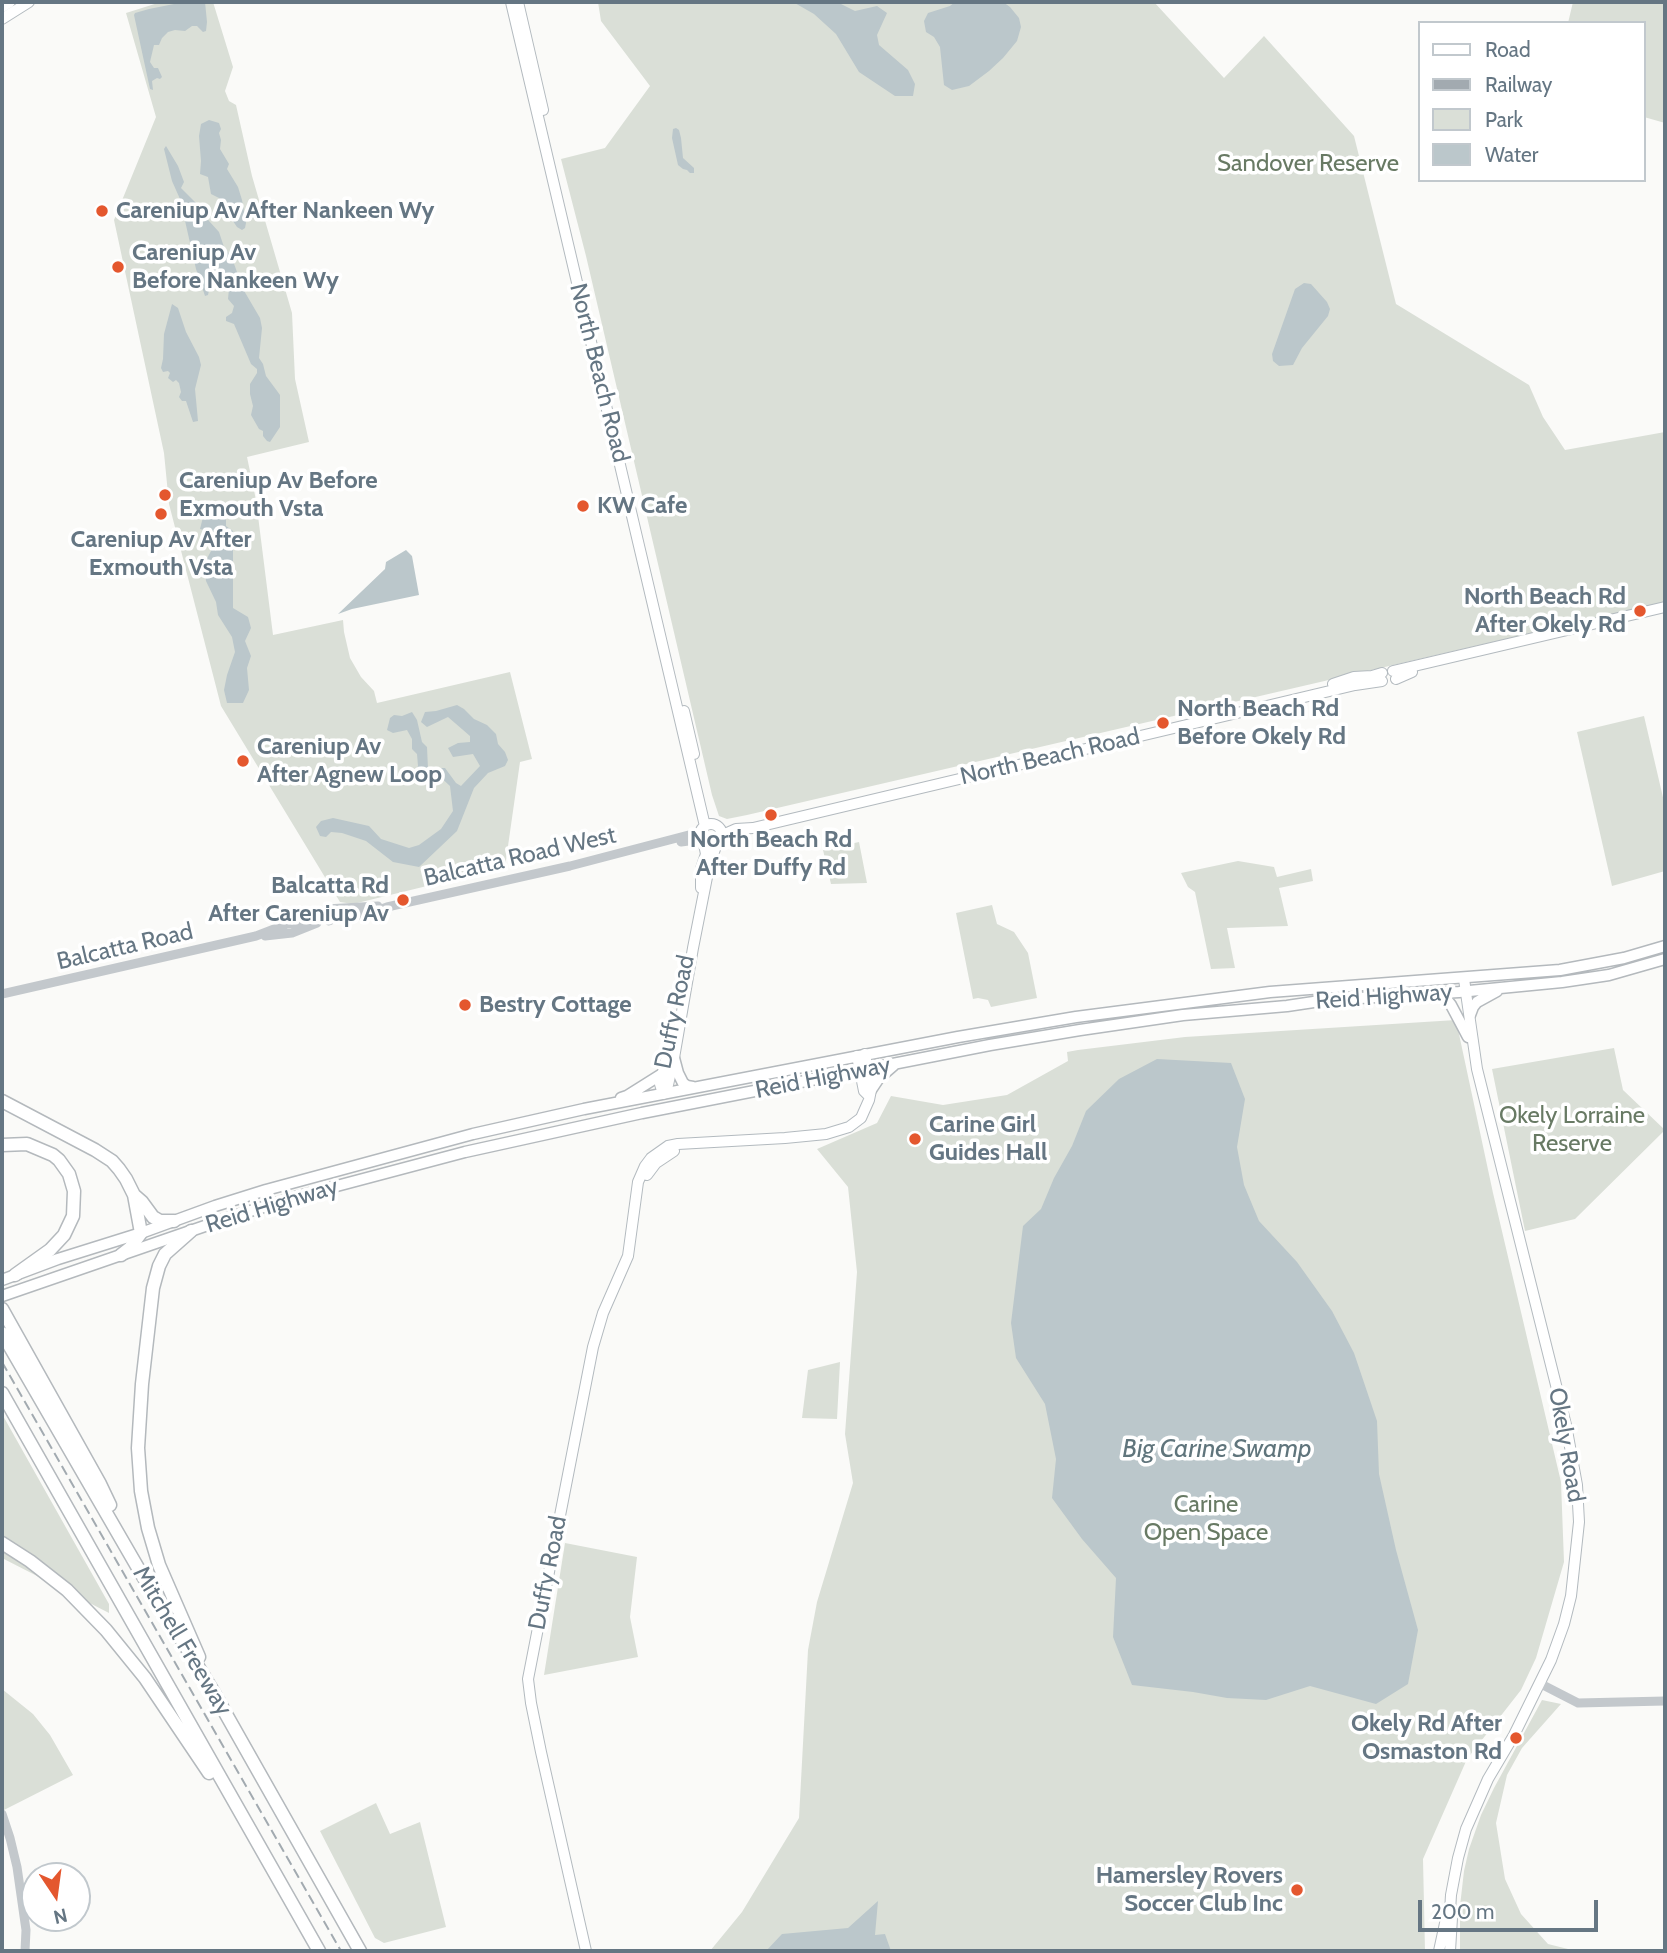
<!DOCTYPE html>
<html>
<head>
<meta charset="utf-8">
<style>
  body { margin:0 }
  #map { position:relative; width:1667px; height:1953px; overflow:hidden; background:#fafaf8; font-family:Cabin,sans-serif }
  canvas { display:block }
  .frame { position:absolute; inset:0; border:4px solid #657683; pointer-events:none }
  .legend { position:absolute; left:1418px; top:21px; width:228px; height:161px; box-sizing:border-box; background:#fff; border:2px solid #c1c8cd; margin:0; padding:9px 12px; list-style:none; font-size:21px; color:#657683 }
  .legend li { display:flex; align-items:center; gap:14px; height:35px }
  .legend b { width:35px; border:2px solid #c1c8cd }
  .north { position:absolute; left:21px; top:1862px; width:70px; height:70px; box-sizing:border-box; background:#fff; border:2px solid #c1c8cd; border-radius:50%; rotate:167deg; font-size:19px; font-weight:700; line-height:28px; text-align:center; color:#657683 }
  .north::after { content:''; display:block; margin:auto; width:24px; height:32px; background:#e4572e; clip-path:polygon(50% 0,100% 100%,50% 72%,0 100%) }
  .scale { position:absolute; left:1418px; top:1900px; width:180px; height:32px; box-sizing:border-box; border:4px solid #657683; border-top:0; padding-left:9px; font-size:21px; line-height:24px; white-space:nowrap; color:#657683; -webkit-text-stroke:5px #fff; paint-order:stroke }
</style>
</head>
<body>
<div id="map">
<canvas width="1667" height="1953"></canvas>
<div class="frame"></div>
<ul class="legend">
<li><b style="height:9px;background:#fff"></b>Road</li>
<li><b style="height:9px;background:#a2aab0"></b>Railway</li>
<li><b style="height:19px;background:#dadfd7"></b>Park</li>
<li><b style="height:19px;background:#bbc7cb"></b>Water</li>
</ul>
<div class="north">N</div>
<div class="scale">200 m</div>
</div>
<script>
const ctx = document.querySelector('canvas').getContext('2d');
ctx.lineJoin = 'round';
function paint(path, color) { ctx.fillStyle = color; ctx.fill(path, 'evenodd'); }
const poly = rows => new Path2D(rows.map(r => 'M' + r).join(''));
function trace(path, color, width, dash) { ctx.strokeStyle = color; ctx.lineWidth = width; ctx.lineCap = dash ? 'butt' : 'round'; ctx.setLineDash(dash || []); ctx.stroke(path); }
function write(font, color, halo, rows, align = 'center') {
  ctx.font = font + ' Cabin,sans-serif'; ctx.lineWidth = 7; ctx.setLineDash([]); ctx.textBaseline = 'middle'; ctx.strokeStyle = halo; ctx.fillStyle = color; for (const [text, x, y, turn = 0] of rows) {
    ctx.save(); ctx.translate(x, y); ctx.rotate((+turn || 0) * Math.PI / 180); ctx.textAlign = isNaN(turn) ? turn : align; if (halo) ctx.strokeText(text, 0, 0); ctx.fillText(text, 0, 0); ctx.restore();
  }
}
paint(poly([
  [161,2,213,2,233,67,225,91,229,101,236,105,252,176,292,313,295,379,309,442,247,457,256,500,273,635,343,620,344,632,350,658,361,677,374,691,377,703,510,672,532,759,520,762,505,867,353,904,340,902,221,706,169,504,164,453,114,220,156,117,126,13],
  [598,2,1154,2,1224,78,1264,36,1354,136,1396,304,1529,385,1543,417,1565,450,1665,432,1665,602,747,815,727,819,719,816,712,795,586,256,561,159,605,148,650,86,601,21],
  [1573,2,1665,2,1665,123,1644,117,1644,23,1568,23],
  [1644,716,1665,806,1665,871,1612,886,1577,732],
  [859,842,867,883,831,884,823,850],
  [1238,861,1274,867,1277,877,1311,869,1313,881,1279,888,1288,926,1227,928,1235,968,1211,969,1195,892,1188,887,1181,873],
  [992,905,997,924,1014,932,1028,953,1037,998,991,1007,988,1000,978,998,973,999,956,913],
  [1456,1020,1493,1193,1561,1482,1564,1562,1536,1658,1521,1690,1467,1759,1423,1859,1425,1951,710,1951,742,1912,799,1818,808,1650,817,1602,853,1483,845,1434,857,1272,848,1187,817,1149,877,1123,891,1096,943,1105,1007,1095,1068,1061,1067,1052,1078,1050,1185,1037],
  [1614,1048,1623,1090,1665,1130,1575,1219,1525,1231,1492,1069],
  [840,1362,837,1419,802,1418,808,1370],
  [2,1414,109,1604,109,1613,2,1558],
  [565,1543,637,1557,630,1617,638,1657,544,1675],
  [2,1689,33,1714,50,1735,73,1775,2,1811],
  [1542,1700,1561,1704,1522,1748,1507,1775,1496,1823,1505,1879,1521,1914,1548,1944,1576,1951,1460,1951,1460,1906,1464,1871,1469,1849,1481,1815,1494,1788],
  [376,1803,390,1834,420,1822,446,1927,384,1943,375,1938,320,1831]
]), '#dadfd7');
paint(poly([
  [184,2,205,2,207,22,206,31,203,32,197,26,192,26,185,31,175,30,168,32,162,38,159,45,154,45,150,62,154,68,158,68,162,77,160,79,157,78,152,81,153,90,150,89,134,15,135,13,149,9],
  [793,2,837,2,855,11,877,6,887,13,877,35,879,45,908,70,915,84,913,96,895,96,859,72,836,34,814,14],
  [955,2,1003,2,1010,7,1019,18,1021,27,1017,41,1003,58,989,71,969,86,952,90,944,85,940,47,934,37,926,32,924,21,928,13,950,6],
  [209,120,219,123,221,129,219,133,221,140,220,149,229,164,227,169,238,187,242,200,246,223,245,228,242,230,237,227,233,221,232,215,219,198,211,194,208,177,200,174,201,161,199,136,201,124],
  [676,128,679,130,681,138,683,158,694,168,694,173,690,173,687,170,683,169,678,165,672,138,673,129],
  [166,146,178,166,184,182,181,188,200,207,209,221,219,232,224,247,232,258,243,289,260,318,262,328,259,358,263,364,266,376,280,395,280,427,270,442,267,441,263,436,263,431,259,429,251,415,253,406,250,394,250,384,257,373,257,369,251,364,234,324,226,321,226,317,232,313,234,306,228,299,229,289,227,277,221,271,216,273,211,281,208,295,205,296,196,269,180,199,172,181,164,149],
  [1304,283,1311,284,1327,302,1330,309,1328,316,1302,348,1293,365,1279,366,1273,361,1272,354,1295,289],
  [172,304,178,308,186,332,199,357,201,365,195,389,198,421,193,422,186,401,182,401,179,397,181,392,179,383,176,380,173,382,168,378,170,373,168,371,163,372,161,368,163,359,164,334],
  [216,508,226,513,226,526,233,531,233,608,248,617,251,628,245,641,251,656,247,668,249,690,243,703,227,703,224,690,227,675,235,652,232,637,218,615,216,602,206,581,204,564,217,540,209,531,200,529,203,517],
  [406,550,412,556,419,595,352,609,338,614,385,569,386,562],
  [457,705,464,709,474,719,487,725,496,734,498,744,505,752,508,760,505,766,488,773,474,788,457,831,419,867,393,862,366,841,342,833,331,832,326,837,320,836,316,827,321,821,333,818,369,826,381,839,409,848,419,845,441,829,453,811,450,786,436,773,439,768,445,768,456,783,461,786,480,766,473,754,453,757,448,748,458,743,470,742,470,736,448,717,427,727,421,722,425,712,436,711],
  [412,712,417,720,422,742,427,747,428,769,425,775,405,783,404,779,408,774,416,771,418,766,417,754,412,749,412,739,407,730,393,733,387,730,390,718,394,715,402,716],
  [1157,1059,1231,1063,1245,1099,1237,1147,1244,1185,1259,1221,1297,1262,1332,1311,1354,1353,1377,1421,1379,1474,1396,1550,1418,1630,1408,1684,1376,1704,1310,1686,1266,1700,1227,1698,1193,1692,1132,1685,1113,1637,1116,1578,1082,1539,1052,1498,1056,1459,1045,1404,1016,1358,1011,1323,1023,1226,1041,1209,1054,1178,1072,1146,1086,1111,1119,1079],
  [878,1901,875,1935,885,1934,891,1951,766,1951,782,1934,848,1928]
]), '#bbc7cb');
const secondary = poly([
  [511,2,705,826],
  [518,2,543,110],
  [2,7,10,2],
  [2,19,29,2],
  [1393,671,1665,607],
  [1396,679,1412,672],
  [1333,684,1354,677,1372,676,1382,673],
  [684,711,694,754],
  '700 835a11 11 0 1 1 22 0a11 11 0 1 1-22 0Z',
  [721,840,727,833,736,829,753,828,1355,685,1382,681],
  [701,888,701,869,706,854,704,844],
  [857,1056,864,1091,869,1096],
  [663,1094,668,1085,674,1058,693,948,710,862,717,844],
  [663,1094,660,1084,670,1044],
  [647,1175,656,1163,674,1151],
  [586,1951,541,1752,531,1703,528,1679,593,1347,603,1313,628,1256,638,1182,645,1166,651,1158,668,1146,678,1144,785,1138,826,1134,849,1127,861,1118,869,1100,871,1090,865,1054],
  [1439,1951,1447,1914],
  [1450,1951,1452,1918,1450,1911,1451,1895,1458,1858,1466,1829,1488,1779,1514,1735,1551,1660,1564,1624,1571,1596,1579,1522,1577,1485,1566,1425,1477,1069,1464,979]
]);
const trunk = poly([
  [1436,993,1446,999,1451,1005,1468,1037],
  [1470,1015,1473,1007,1477,1002,1497,991],
  [674,1058,678,1073,683,1083,687,1086,693,1087],
  [871,1090,879,1078,894,1065],
  [621,1098,627,1096,662,1074],
  [2,1280,58,1259,141,1233,215,1206,266,1190,473,1134,584,1109,958,1037,1076,1017,1270,992,1560,970,1624,958,1665,946],
  [2,1296,231,1217,299,1196,465,1152,642,1113,990,1045,1080,1030,1183,1015,1287,1006,1327,1000,1459,992,1562,982,1609,975,1665,959]
]);
const motorway = poly([
  [2,1101,95,1150,112,1161,119,1169,126,1179,134,1195,141,1233,130,1248,121,1255],
  [2,1145,27,1144,53,1155,59,1160,69,1174,74,1191,73,1216,64,1235,50,1250,15,1275],
  [134,1195,142,1202,153,1217,160,1221,174,1221],
  [191,1231,165,1254,159,1266,153,1288,142,1384,138,1448,141,1491,148,1528,159,1565,199,1657],
  [2,1309,100,1484,110,1505],
  [2,1333,138,1568,214,1693,360,1951],
  [2,1393,319,1951],
  [2,1543,30,1561,67,1590,106,1630,145,1678,209,1773]
]);
trace(secondary, '#b3babf', 12);
trace(trunk, '#b4b9bd', 13);
trace(motorway, '#b4b9bd', 15);
trace(poly([
  [681,842,696,840,702,842],
  [326,909,378,906],
  [329,921,340,916,365,915,387,907,570,866,700,832],
  [265,936,292,933,317,923],
  [2,994,256,936,287,924,303,923,314,915],
  [1541,1684,1578,1703,1665,1701],
  [2,1814,10,1838,17,1867,26,1930,25,1951]
]), '#c3c8cc', 9);
trace(secondary, '#fff', 10);
trace(trunk, '#fff', 10);
trace(motorway, '#fff', 12);
trace(poly([
  [2,1362,341,1951]
]), '#a2aab0', 2, [10, 5]);
for (const [x, y, r, color] of [
  [102,211,7,"#e4572e"],
  [118,267,7,"#e4572e"],
  [165,495,7,"#e4572e"],
  [583,506,7,"#e4572e"],
  [161,514,7,"#e4572e"],
  [1640,611,7,"#e4572e"],
  [1163,723,7,"#e4572e"],
  [243,761,7,"#e4572e"],
  [771,815,7,"#e4572e"],
  [403,900,7,"#e4572e"],
  [465,1005,7,"#e4572e"],
  [915,1139,7,"#e4572e"],
  [1516,1738,7,"#e4572e"],
  [1297,1890,7,"#e4572e"]
]) { const dot = new Path2D(); dot.arc(x, y, r, 0, 2 * Math.PI); ctx.fillStyle = color; ctx.fill(dot); trace(dot, '#fff', 2.5); }
write('24px', '#687a64', '#fff', [
  ["Sandover Reserve",1308,164],
  ["Okely Lorraine",1572,1116],
  ["Reserve",1572,1144],
  ["Carine",1206,1505],
  ["Open Space",1206,1533]
]);
write('bold 24px', '#657683', '#fff', [
  ["Careniup Av After Nankeen Wy",116,211],
  ["Careniup Av",132,253],
  ["Before Nankeen Wy",132,281],
  ["Careniup Av Before",179,481],
  ["Exmouth Vsta",179,509],
  ["KW Cafe",597,506],
  ["Careniup Av After",161,540,"center"],
  ["Exmouth Vsta",161,568,"center"],
  ["North Beach Rd",1626,597,"right"],
  ["After Okely Rd",1626,625,"right"],
  ["North Beach Rd",1177,709],
  ["Before Okely Rd",1177,737],
  ["Careniup Av",257,747],
  ["After Agnew Loop",257,775],
  ["North Beach Rd",771,840,"center"],
  ["After Duffy Rd",771,868,"center"],
  ["Balcatta Rd",389,886,"right"],
  ["After Careniup Av",389,914,"right"],
  ["Bestry Cottage",479,1005],
  ["Carine Girl",929,1125],
  ["Guides Hall",929,1153],
  ["Okely Rd After",1502,1724,"right"],
  ["Osmaston Rd",1502,1752,"right"],
  ["Hamersley Rovers",1283,1876,"right"],
  ["Soccer Club Inc",1283,1904,"right"]
], 'left');
write('24px', '#657683', '#fff', [
  ["North Beach Road",599,373,76],
  ["North Beach Road",1050,757,-13],
  ["Balcatta Road West",520,857,-13],
  ["Balcatta Road",125,947,-13],
  ["Reid Highway",1384,997,-4],
  ["Duffy Road",675,1012,-78],
  ["Reid Highway",823,1078,-11],
  ["Reid Highway",272,1206,-17],
  ["Okely Road",1566,1445,80],
  ["Duffy Road",548,1573,-79],
  ["Mitchell Freeway",182,1641,59]
]);
write('italic 26px', '#60757c', '#fff', [
  ["Big Carine Swamp",1217,1449]
]);
</script>
</body>
</html>
